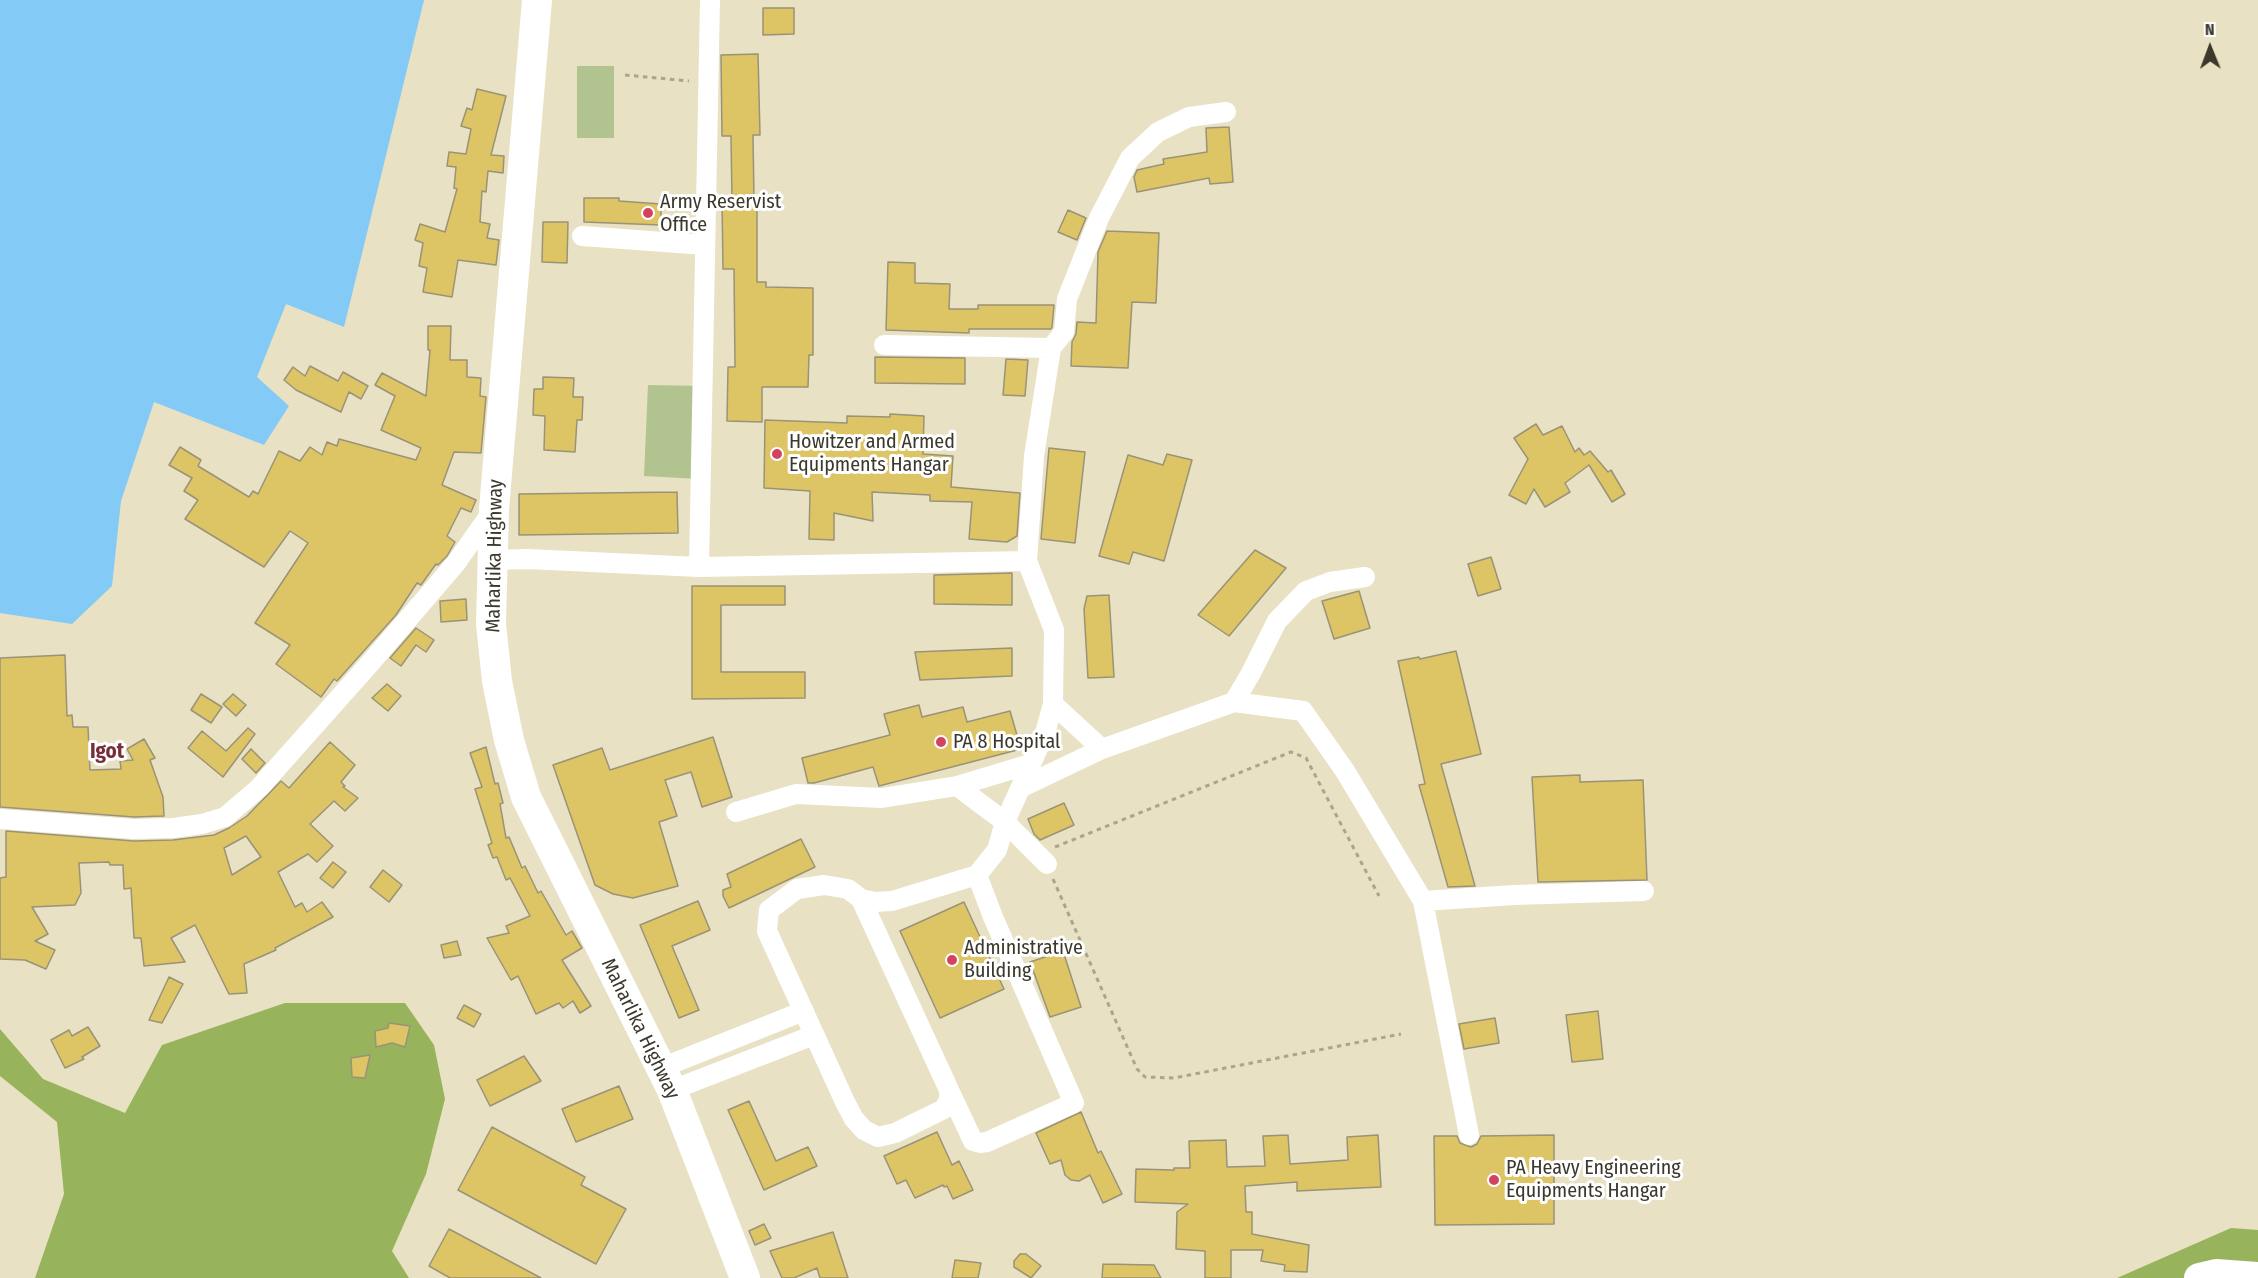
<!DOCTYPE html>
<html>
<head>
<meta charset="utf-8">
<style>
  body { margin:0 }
  #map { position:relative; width:2258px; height:1278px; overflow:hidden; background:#e8e1c3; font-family:"Fira Sans Condensed",sans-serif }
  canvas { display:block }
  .north { position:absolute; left:2180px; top:18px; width:60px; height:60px; -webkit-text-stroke:4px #fff; paint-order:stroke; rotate:359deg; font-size:16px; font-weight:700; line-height:24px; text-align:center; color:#3b382c }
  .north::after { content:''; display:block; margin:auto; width:21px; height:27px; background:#3b382c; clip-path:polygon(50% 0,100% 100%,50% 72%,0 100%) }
</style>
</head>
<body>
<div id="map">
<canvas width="2258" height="1278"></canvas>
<div class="north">N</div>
</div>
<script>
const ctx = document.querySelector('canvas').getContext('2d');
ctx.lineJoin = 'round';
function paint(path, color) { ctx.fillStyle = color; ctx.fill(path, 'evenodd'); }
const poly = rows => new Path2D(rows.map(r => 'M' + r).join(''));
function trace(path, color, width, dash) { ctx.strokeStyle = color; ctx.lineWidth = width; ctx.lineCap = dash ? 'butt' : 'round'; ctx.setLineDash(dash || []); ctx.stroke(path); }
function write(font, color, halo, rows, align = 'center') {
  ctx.font = font + ' "Fira Sans Condensed",sans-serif'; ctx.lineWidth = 6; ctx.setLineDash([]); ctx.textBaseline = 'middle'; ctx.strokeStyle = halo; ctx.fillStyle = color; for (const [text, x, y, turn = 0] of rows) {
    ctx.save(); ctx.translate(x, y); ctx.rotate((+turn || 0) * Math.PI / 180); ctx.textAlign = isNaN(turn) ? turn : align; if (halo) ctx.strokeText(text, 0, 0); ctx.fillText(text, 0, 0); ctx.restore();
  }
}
paint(poly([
  [577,66,614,66,614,138,577,138],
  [648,385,704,386,700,479,644,476]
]), '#b1c48f');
paint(poly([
  [285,1003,405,1003,434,1045,445,1099,426,1174,392,1251,409,1278,35,1278,64,1194,57,1122,0,1076,0,1029,43,1079,125,1113,162,1045],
  [2231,1228,2258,1230,2258,1278,2117,1278]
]), '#97b35b');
paint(poly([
  [0,0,424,0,344,327,286,304,257,377,289,406,264,445,154,402,121,501,112,586,72,624,0,613]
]), '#83caf7');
const building = poly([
  [763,8,794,8,794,34,763,35,763,8],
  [758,54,760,135,753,135,754,202,757,202,757,282,766,282,766,287,813,288,813,355,809,355,808,387,762,387,762,422,727,421,728,367,735,367,734,269,723,269,722,202,732,202,731,136,722,136,721,55,758,54],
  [477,89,506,96,491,155,504,156,503,173,488,171,486,192,482,191,480,222,490,224,487,238,499,240,496,265,458,260,452,297,423,292,427,268,419,266,423,243,415,240,420,224,445,232,457,189,454,188,456,167,447,166,449,152,466,154,471,129,461,126,467,108,472,110,477,89],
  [1229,127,1233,182,1210,184,1209,178,1137,192,1134,177,1137,170,1164,164,1163,159,1207,152,1206,128,1229,127],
  [584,198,619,198,619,201,661,204,661,225,584,222,584,198],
  [1068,210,1086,218,1077,240,1058,232,1068,210],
  [543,222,568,222,567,263,542,262,543,222],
  [1107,231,1159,233,1156,303,1132,302,1128,368,1071,366,1072,342,1076,334,1077,322,1096,323,1098,252,1107,231],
  [888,262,915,263,915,283,950,284,949,309,978,309,978,305,1054,305,1052,327,1051,329,969,329,969,333,886,330,888,262],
  [428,326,451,326,450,360,467,360,467,377,481,378,480,396,486,397,481,453,454,452,442,485,476,500,471,512,461,508,447,536,455,542,447,556,438,565,436,564,421,585,417,583,396,615,337,681,334,679,321,697,276,664,290,645,255,623,308,543,290,531,264,567,185,519,198,500,184,491,192,478,169,465,180,447,201,460,198,466,249,497,253,491,258,494,279,451,300,461,310,447,322,455,327,442,337,446,339,439,416,460,421,448,381,430,395,396,375,385,382,373,426,396,430,350,428,350,428,326],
  [875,357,965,358,965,384,875,383,875,357],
  [1006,359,1028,360,1025,396,1003,395,1006,359],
  [310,366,338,381,343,372,368,386,361,399,349,392,341,412,296,390,284,380,293,367,305,376,310,366],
  [543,377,574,378,573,397,583,397,582,420,577,420,575,452,544,450,545,416,533,415,534,389,543,389,543,377],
  [890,414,924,416,923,454,953,456,951,487,1020,493,1017,536,1007,542,969,539,972,502,930,501,930,495,872,492,873,521,834,513,834,540,809,539,810,491,764,488,765,420,847,423,847,416,890,417,890,414],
  [1536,424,1543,435,1562,426,1575,452,1579,448,1584,455,1590,451,1608,472,1611,470,1625,494,1612,502,1589,465,1565,483,1570,492,1545,507,1534,489,1526,504,1509,495,1528,459,1514,438,1536,424],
  [1049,448,1085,452,1075,543,1041,539,1049,448],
  [1167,454,1192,460,1164,561,1133,552,1129,564,1099,556,1128,455,1163,465,1167,454],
  [677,492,678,533,519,535,519,494,677,492],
  [1255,550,1286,568,1229,636,1198,615,1255,550],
  [1491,557,1501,589,1478,596,1468,564,1491,557],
  [1012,573,1012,605,934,604,934,575,1012,573],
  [692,586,785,586,785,605,721,605,721,672,805,672,805,698,692,699,692,586],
  [1359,591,1370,628,1334,639,1322,601,1359,591],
  [1109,595,1114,677,1088,678,1084,609,1087,596,1109,595],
  [466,599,467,620,441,622,440,601,466,599],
  [416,628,434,640,426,652,416,645,401,666,390,658,416,628],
  [1012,648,1012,676,920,680,915,652,1012,648],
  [1456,651,1481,754,1441,764,1475,886,1448,887,1419,785,1425,784,1398,661,1419,657,1420,659,1456,651],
  [65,655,67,716,72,715,73,727,88,727,90,770,121,769,120,761,133,760,127,749,144,739,155,758,150,760,163,797,164,816,134,817,0,807,0,658,65,655],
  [387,684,401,696,388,711,372,698,387,684],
  [201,694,222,707,211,723,191,710,201,694],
  [233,694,246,705,236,716,223,704,233,694],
  [919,705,922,717,963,707,967,722,1010,711,1021,749,879,786,873,767,814,783,808,783,802,758,890,735,884,714,919,705],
  [248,728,255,734,223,777,188,748,202,731,226,751,248,728],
  [713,737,732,797,702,807,691,772,665,780,677,816,659,822,678,886,633,898,613,894,595,885,553,765,602,748,610,770,713,737],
  [330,742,355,765,341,782,345,786,343,787,358,798,345,811,334,801,310,824,333,846,317,862,308,854,278,872,295,907,302,903,307,912,322,902,333,917,275,948,276,950,244,964,247,993,229,994,195,925,171,938,185,962,144,966,141,938,134,938,131,888,124,889,123,865,110,865,109,862,79,863,81,893,75,905,32,907,48,934,35,941,55,950,46,969,25,960,0,959,0,878,6,877,6,831,134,841,173,840,214,835,229,828,247,816,281,781,289,788,330,742],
  [246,836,261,857,232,875,224,848,246,836],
  [486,747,495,784,498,783,503,803,500,804,506,838,509,837,522,868,525,866,538,893,541,891,566,935,572,931,582,948,562,960,591,1006,580,1013,573,1001,563,1008,559,1003,536,1014,518,976,511,980,487,938,509,933,506,926,530,916,510,878,506,880,497,857,493,858,488,845,492,843,475,789,482,787,470,753,486,747],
  [251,749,265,763,256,773,242,759,251,749],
  [1580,775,1580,782,1643,780,1647,880,1538,882,1532,777,1580,775],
  [1064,803,1074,825,1040,840,1034,834,1028,819,1064,803],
  [801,839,815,867,729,908,723,896,723,890,731,887,727,874,801,839],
  [333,862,346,872,333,888,320,878,333,862],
  [383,870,402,885,389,902,370,887,383,870],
  [698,901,710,930,672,946,699,1010,679,1018,640,925,698,901],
  [964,902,1004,989,940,1018,900,931,964,902],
  [457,941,461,955,444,958,441,945,457,941],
  [1063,951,1081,1007,1050,1017,1030,962,1063,951],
  [169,977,183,984,162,1023,149,1020,169,977],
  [464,1005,481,1014,474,1027,457,1018,464,1005],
  [1598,1011,1603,1059,1572,1062,1566,1015,1598,1011],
  [1495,1018,1499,1043,1464,1049,1459,1024,1495,1018],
  [389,1023,410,1026,405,1047,392,1043,376,1047,375,1031,388,1028,389,1023],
  [88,1027,100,1046,82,1057,84,1059,65,1068,51,1040,69,1030,72,1036,88,1027],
  [370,1055,365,1078,352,1077,351,1058,370,1055],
  [524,1056,541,1081,490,1106,477,1080,524,1056],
  [619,1086,633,1119,576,1142,562,1109,619,1086],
  [749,1101,776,1161,808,1147,817,1166,764,1190,728,1110,749,1101],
  [1081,1112,1098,1153,1101,1151,1122,1194,1103,1203,1090,1175,1079,1181,1071,1180,1065,1175,1061,1160,1050,1164,1036,1133,1081,1112],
  [492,1127,585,1177,581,1185,626,1209,596,1264,458,1190,492,1127],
  [937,1132,952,1165,959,1161,973,1190,953,1199,947,1186,944,1187,943,1185,915,1198,906,1180,897,1184,884,1156,937,1132],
  [1288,1135,1290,1164,1348,1160,1347,1137,1378,1135,1381,1187,1297,1191,1297,1182,1245,1186,1246,1212,1252,1212,1252,1234,1309,1245,1307,1272,1284,1271,1285,1265,1261,1261,1263,1250,1231,1250,1231,1278,1205,1278,1205,1251,1176,1249,1177,1212,1188,1204,1135,1202,1136,1169,1174,1170,1174,1168,1190,1168,1189,1141,1226,1140,1227,1167,1265,1166,1263,1136,1288,1135],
  [1554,1135,1554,1224,1435,1225,1434,1136,1457,1136,1460,1143,1471,1147,1477,1144,1481,1136,1554,1135],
  [764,1224,771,1238,755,1245,749,1231,764,1224],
  [449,1229,541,1278,450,1278,429,1266,449,1229],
  [833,1232,848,1278,820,1278,817,1268,794,1278,782,1278,770,1251,833,1232],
  [1020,1254,1026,1254,1041,1266,1031,1278,1014,1267,1014,1261,1020,1254],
  [955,1260,981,1263,978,1278,952,1278,955,1260],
  [1103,1264,1154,1265,1161,1278,1102,1278,1103,1264]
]);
paint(building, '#ddc565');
trace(building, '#9a9377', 1.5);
trace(poly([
  [625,75,689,81],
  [1055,847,1291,752,1306,758,1379,896],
  [1053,879,1137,1069,1145,1077,1174,1078,1401,1034]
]), '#aaa58d', 3, [4.5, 4.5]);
trace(poly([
  [582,236,705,245],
  [884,345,1051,348],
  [493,560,527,559,699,567,1027,561],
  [699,567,710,0],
  [1234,702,1251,673,1277,621,1306,591,1330,582,1365,577],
  [1053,704,1102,749],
  [957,786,1005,822,1047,864],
  [1020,788,1102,749,1234,702,1303,711,1345,771,1423,901,1469,1135],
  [736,812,796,794,882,798,957,786,1030,764],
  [0,819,134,829,173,828,202,824,225,817,259,788,372,661,456,563,494,509],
  [861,899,949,1090,949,1100,944,1109,895,1133,878,1137,864,1130,854,1119,845,1102,767,931,769,910,797,889,824,885,848,889,861,899,875,902,892,901,977,875,997,850,1005,822,1045,733,1053,704,1054,630,1027,561,1034,456,1051,348,1064,332,1067,299,1099,218,1130,158,1158,132,1189,117,1226,112],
  [1423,901,1514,895,1644,891],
  [661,1068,804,1011],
  [672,1090,814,1035],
  [949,1090,973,1141,980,1143,987,1142,1074,1103,993,917,977,875]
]), '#fff', 20);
trace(poly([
  [537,0,494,509,491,624,497,681,509,740,526,797,672,1090,745,1278],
  [2199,1278,2216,1274,2258,1277]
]), '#fff', 30);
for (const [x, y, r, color] of [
  [648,213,6,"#d34360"],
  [777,454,6,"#d34360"],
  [941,742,6,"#d34360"],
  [952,960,6,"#d34360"],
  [1494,1180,6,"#d34360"]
]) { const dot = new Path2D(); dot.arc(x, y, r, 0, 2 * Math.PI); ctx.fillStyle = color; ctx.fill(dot); trace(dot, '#fff', 2); }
write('20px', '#3b382c', '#fff', [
  ["Army Reservist",660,202],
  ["Office",660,225],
  ["Howitzer and Armed",789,442],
  ["Equipments Hangar",789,465],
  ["PA 8 Hospital",953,742],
  ["Administrative",964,948],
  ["Building",964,971],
  ["PA Heavy Engineering",1506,1168],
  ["Equipments Hangar",1506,1191]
], 'left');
write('20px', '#3b382c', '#fff', [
  ["Maharlika Highway",495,556,-89],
  ["Maharlika Highway",640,1029,64]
]);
write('bold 21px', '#762f3a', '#fff', [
  ["Igot",107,752]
]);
</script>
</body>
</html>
